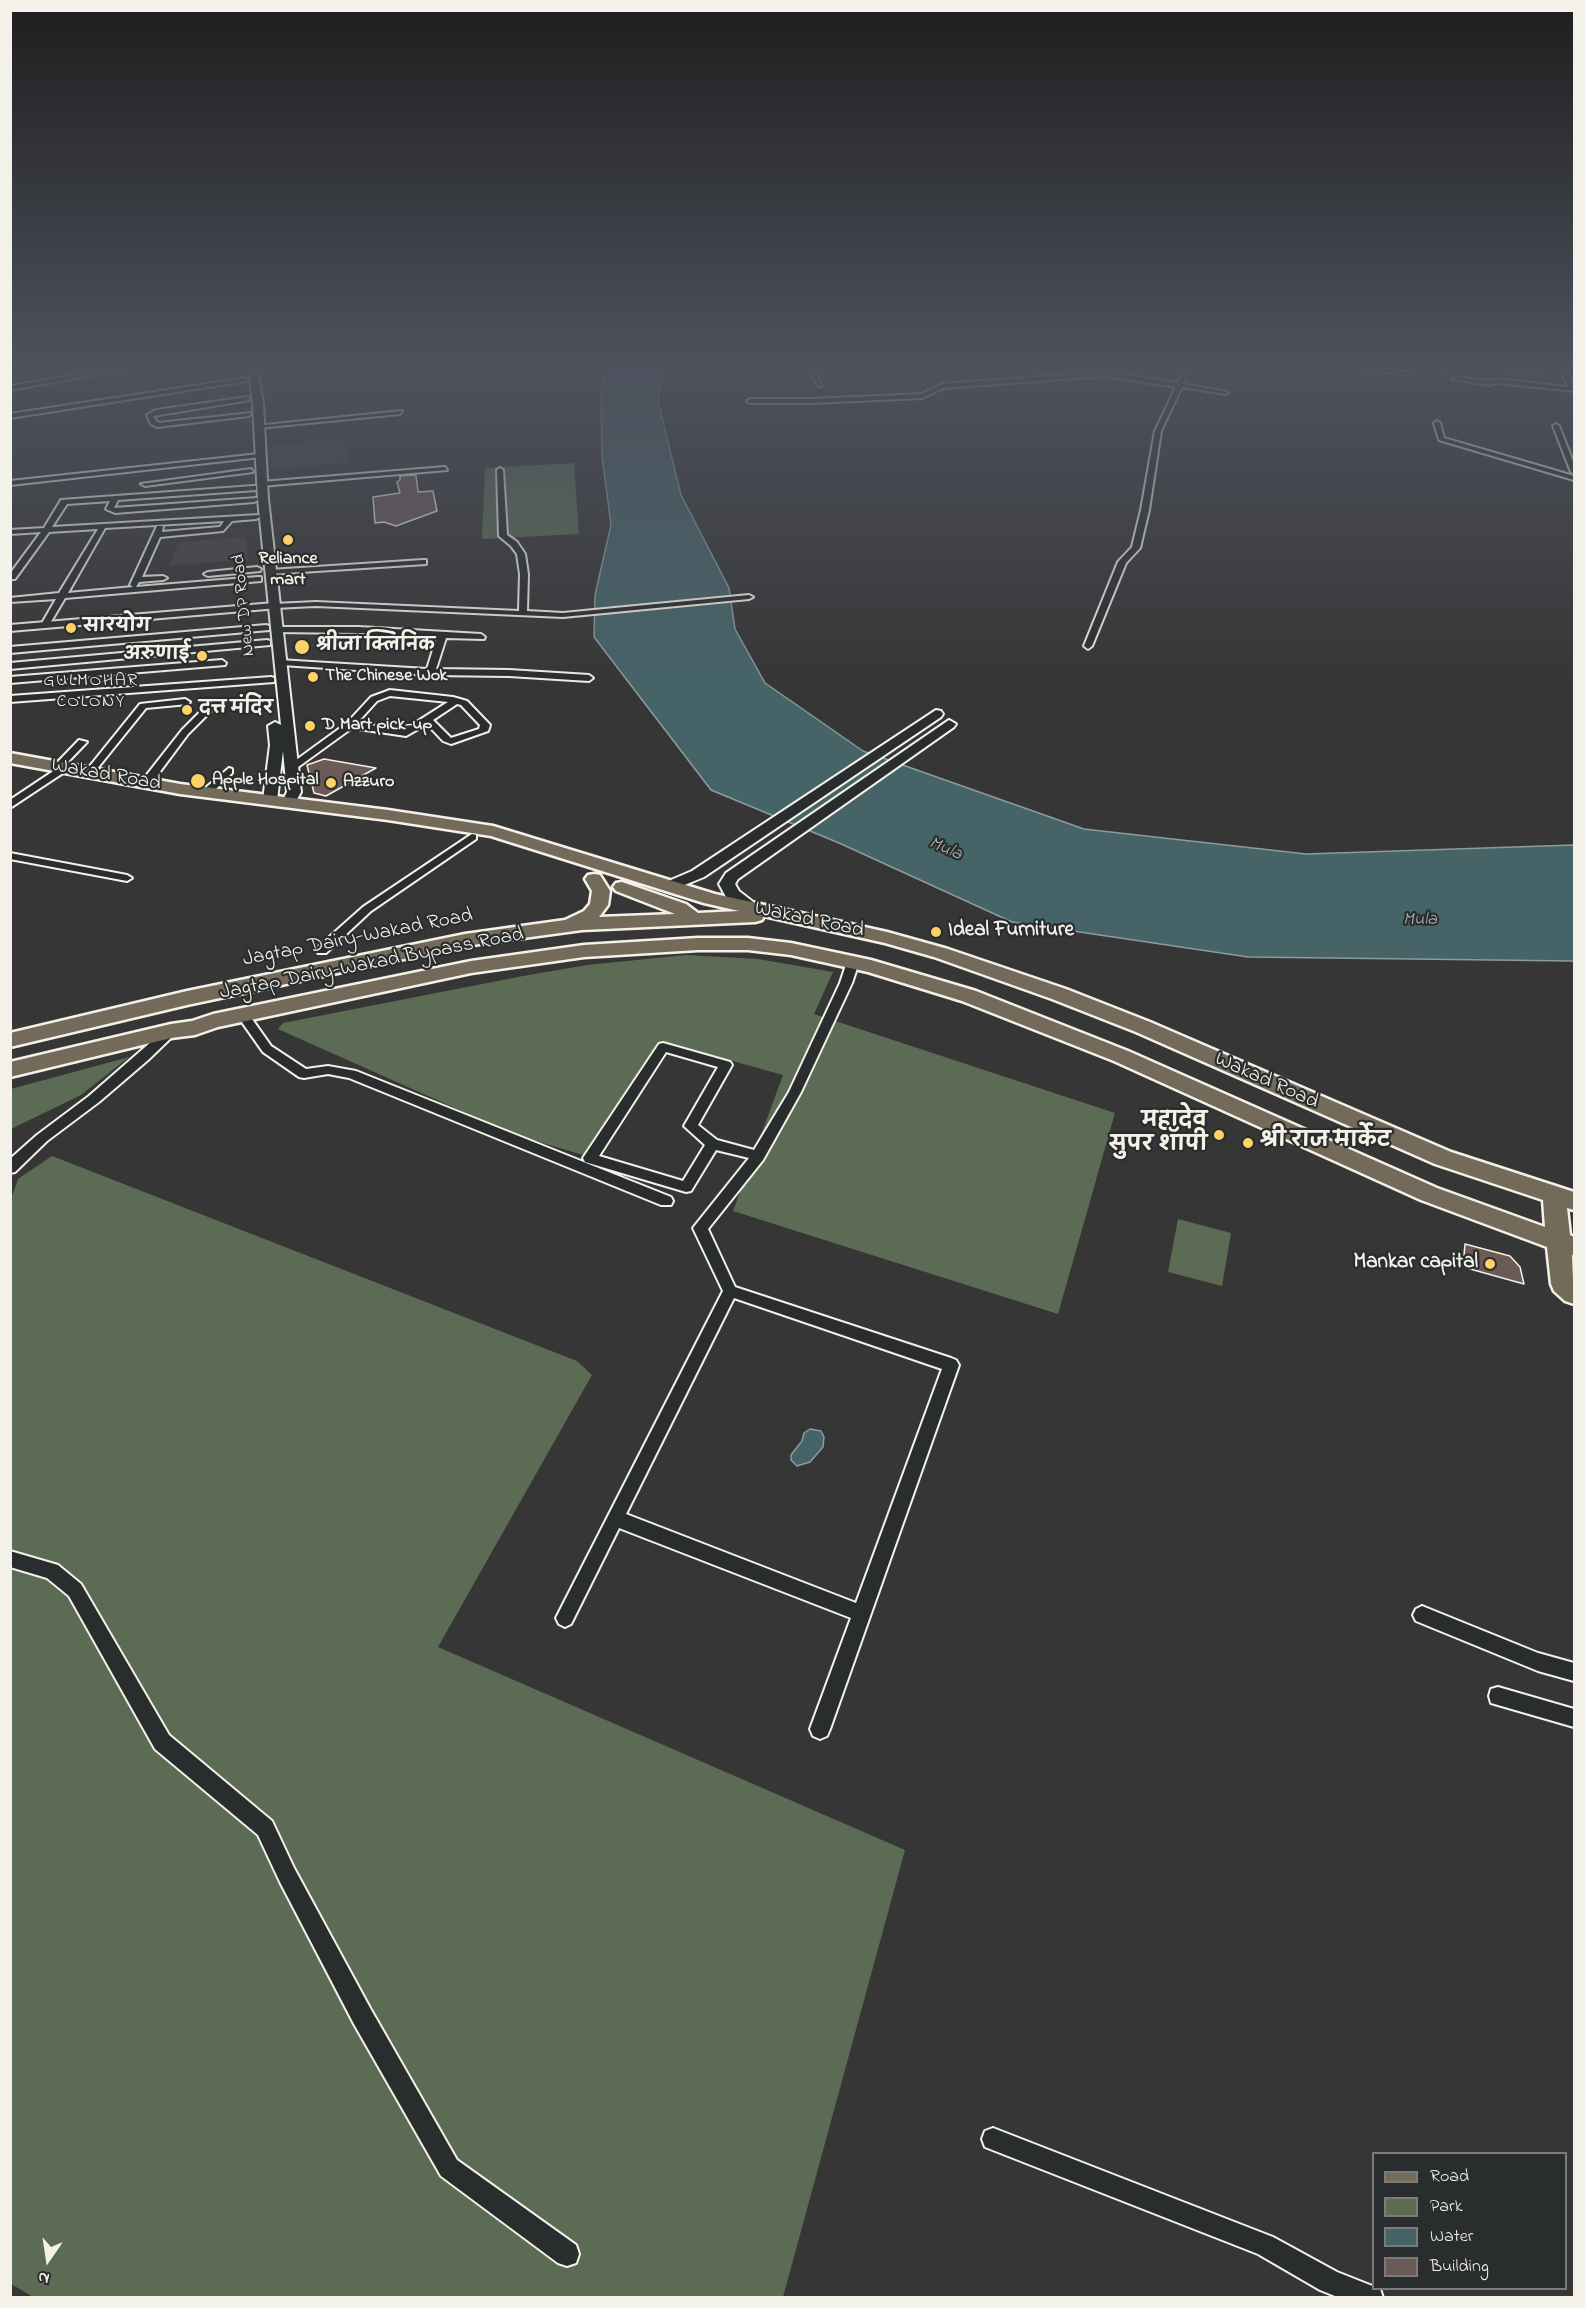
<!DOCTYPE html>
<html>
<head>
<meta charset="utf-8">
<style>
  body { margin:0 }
  #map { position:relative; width:1585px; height:2308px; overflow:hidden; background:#373636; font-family:"Indie Flower",sans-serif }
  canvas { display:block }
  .frame { position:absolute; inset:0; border:12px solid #f4f1e8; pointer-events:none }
  .legend { position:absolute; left:1372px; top:2152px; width:195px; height:138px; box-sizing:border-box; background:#2a2d2e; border:2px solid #7b7b78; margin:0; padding:8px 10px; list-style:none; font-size:18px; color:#f4f1e8 }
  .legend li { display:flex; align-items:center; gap:12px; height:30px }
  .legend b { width:30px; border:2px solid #7b7b78 }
  .north { position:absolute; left:18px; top:2230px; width:60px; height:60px; -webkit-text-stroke:4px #2a2d2e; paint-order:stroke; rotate:193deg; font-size:16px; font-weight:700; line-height:24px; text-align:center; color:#f4f1e8 }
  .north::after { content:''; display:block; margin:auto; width:21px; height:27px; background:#f4f1e8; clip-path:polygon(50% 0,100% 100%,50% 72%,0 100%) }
</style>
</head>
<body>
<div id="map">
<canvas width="1585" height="2308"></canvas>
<div class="frame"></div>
<ul class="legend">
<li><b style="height:8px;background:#746a5a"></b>Road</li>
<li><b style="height:16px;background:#5c6c54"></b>Park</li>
<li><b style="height:16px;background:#466468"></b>Water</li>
<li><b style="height:16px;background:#6c5a57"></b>Building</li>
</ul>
<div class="north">N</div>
</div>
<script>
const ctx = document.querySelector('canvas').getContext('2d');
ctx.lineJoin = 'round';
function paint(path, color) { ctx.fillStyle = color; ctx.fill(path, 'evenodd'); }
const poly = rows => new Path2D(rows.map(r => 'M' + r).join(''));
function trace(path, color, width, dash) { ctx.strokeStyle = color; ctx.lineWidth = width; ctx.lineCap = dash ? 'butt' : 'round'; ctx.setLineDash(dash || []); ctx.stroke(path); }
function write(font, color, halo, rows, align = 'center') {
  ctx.font = font + ' "Indie Flower","Playpen Sans Deva",sans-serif'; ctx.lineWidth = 4.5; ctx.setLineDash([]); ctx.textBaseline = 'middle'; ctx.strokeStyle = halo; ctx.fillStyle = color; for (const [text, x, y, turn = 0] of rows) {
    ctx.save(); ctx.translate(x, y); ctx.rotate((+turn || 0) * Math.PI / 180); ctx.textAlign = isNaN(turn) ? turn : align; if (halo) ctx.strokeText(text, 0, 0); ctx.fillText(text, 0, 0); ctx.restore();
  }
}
paint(poly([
  [344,438,348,462,272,470,270,446],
  [246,537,248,560,169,565,179,542]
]), '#474140');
paint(poly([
  [574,463,579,534,482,539,485,468],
  [686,955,758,959,833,972,814,1014,1115,1113,1058,1314,733,1211,783,1075,661,1041,583,1155,513,1134,278,1029,283,1023,523,976,587,965],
  [129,1057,81,1095,11,1129,11,1089],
  [52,1156,577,1361,592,1375,438,1647,905,1850,783,2297,35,2298,11,2284,10,1202,18,1179],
  [1178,1219,1231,1233,1222,1286,1168,1272]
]), '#5c6c54');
const water = poly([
  [606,369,663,369,658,401,681,495,729,588,735,629,765,683,863,751,1084,829,1306,854,1574,845,1574,961,1248,957,1012,922,839,843,711,790,594,637,595,595,611,525,602,456,601,394,606,369],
  [810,1429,821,1431,824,1437,823,1447,810,1462,797,1466,791,1460,791,1455,802,1441,804,1433,810,1429]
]);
paint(water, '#466468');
trace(water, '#8c9c9b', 1.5);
const building = poly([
  [416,475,418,492,433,491,437,511,396,526,384,522,375,523,373,497,400,493,397,482,400,480,400,476,416,475],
  [324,759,376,768,326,796,314,793,307,765,324,759],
  [1465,1244,1510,1256,1520,1267,1524,1284,1463,1267,1465,1244]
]);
paint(building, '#6c5a57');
trace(building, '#f4f1e8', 1.5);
const minor = poly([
  [112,369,127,369,10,390,10,386,112,369],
  [809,369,815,369,822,386,818,386,809,369],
  [1185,369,1191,369,1183,384,1228,392,1225,394,1182,387,1161,431,1149,510,1140,548,1126,563,1092,646,1088,649,1084,646,1118,562,1132,547,1141,510,1155,431,1176,387,1104,376,943,388,922,398,812,403,750,403,747,401,750,399,812,399,921,394,942,384,1104,372,1178,383,1185,369],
  [1361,369,1387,369,1412,373,1409,375,1361,369],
  [1442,369,1448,369,1448,370,1445,372,1442,369],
  [1508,369,1540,369,1537,371,1508,369],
  [1561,369,1567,369,1574,391,1499,383,1489,385,1452,379,1455,377,1489,381,1499,379,1568,387,1561,369],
  [245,378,247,381,10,418,10,414,245,378],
  [248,397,250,400,153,416,158,423,251,413,249,416,157,427,151,424,147,415,156,410,248,397],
  [402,411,400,414,258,428,255,426,402,411],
  [1437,421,1440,423,1444,438,1574,476,1574,480,1439,440,1434,423,1437,421],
  [1556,424,1559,426,1574,464,1574,474,1571,472,1553,426,1556,424],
  [259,454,261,457,10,485,10,481,259,454],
  [445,467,447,470,261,486,257,484,261,482,445,467],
  [500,468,503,470,507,535,517,542,525,554,528,574,527,611,563,613,749,595,753,597,749,599,563,617,316,606,274,608,270,606,274,604,316,602,519,611,520,574,517,554,511,546,499,536,497,470,500,468],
  [251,469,253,472,145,486,141,484,251,469],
  [253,486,256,486,256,490,118,500,114,508,257,498,258,500,254,502,115,513,106,509,110,501,67,504,52,527,259,515,260,517,256,519,232,521,223,531,160,537,142,577,163,576,167,578,163,580,139,582,136,587,258,577,261,577,261,581,65,598,49,625,45,628,41,625,56,599,10,602,10,598,59,593,98,529,49,532,15,579,10,579,10,574,41,532,10,534,10,530,44,528,61,500,253,486],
  [224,521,220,527,162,532,163,526,157,526,130,585,133,587,68,593,105,528,224,521],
  [423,560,426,560,426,564,270,574,266,572,270,570,423,560],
  [257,567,261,569,260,571,208,576,204,574,208,572,257,567],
  [266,625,269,626,269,630,10,653,10,647,266,625],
  [277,627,359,627,481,634,485,637,484,639,446,638,436,669,509,670,589,675,593,678,589,681,509,676,431,675,282,665,278,662,279,660,427,669,437,637,359,633,274,632,274,628,277,627],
  [267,640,270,641,270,645,10,669,10,663,267,640],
  [222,660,226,663,225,665,10,683,10,677,222,660],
  [271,677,274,678,274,682,10,702,10,696,271,677],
  [390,690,453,697,467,701,490,725,488,731,451,744,443,741,427,724,406,736,352,728,294,770,288,770,288,766,347,723,371,697,390,690],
  [390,696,448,702,404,730,357,723,377,701,390,696],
  [457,704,461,705,480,725,479,729,451,738,433,720,457,704],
  [185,699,190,702,188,704,146,708,92,775,86,775,86,771,140,704,185,699],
  [203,709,211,711,188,734,150,785,142,785,142,781,182,730,203,709],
  [79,740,87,742,64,766,68,769,66,771,10,808,10,800,55,770,52,768,54,766,79,740],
  [229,768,232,769,232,773,210,795,202,795,202,791,229,768],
  [472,834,476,835,476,839,371,911,326,953,318,953,316,950,318,947,363,907,472,834],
  [10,853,127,875,132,878,127,881,10,859,10,853],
  [853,958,859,962,852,983,801,1092,763,1160,708,1229,735,1287,951,1358,956,1360,959,1365,830,1729,827,1736,820,1739,813,1736,810,1729,851,1618,619,1528,571,1624,565,1627,559,1624,556,1618,723,1291,693,1228,749,1158,716,1150,691,1191,686,1192,585,1162,583,1158,659,1044,663,1043,730,1062,732,1065,698,1125,717,1140,754,1150,789,1092,840,983,847,962,853,958],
  [666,1052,718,1067,684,1126,705,1145,683,1181,599,1156,666,1052],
  [734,1298,942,1369,856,1603,626,1514,734,1298],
  [243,1011,247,1012,271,1046,306,1069,328,1066,356,1071,671,1197,673,1201,671,1205,661,1205,349,1078,328,1074,304,1078,299,1077,263,1052,237,1015,243,1011],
  [171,1027,177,1031,175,1034,148,1060,99,1102,47,1141,15,1172,10,1173,10,1159,37,1135,89,1096,167,1028,171,1027],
  [10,1551,58,1565,81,1584,169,1735,272,1821,294,1868,370,2008,457,2160,576,2245,579,2254,576,2263,567,2266,558,2263,441,2176,354,2024,280,1882,258,1835,155,1749,69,1596,47,1578,10,1567,10,1551],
  [1422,1606,1538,1653,1574,1663,1574,1681,1538,1671,1416,1621,1413,1615,1416,1609,1422,1606],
  [1498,1687,1574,1709,1574,1727,1491,1703,1489,1696,1491,1689,1498,1687],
  [993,2128,1273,2237,1337,2272,1380,2289,1383,2298,1340,2298,1320,2290,1258,2254,985,2147,982,2139,985,2131,993,2128]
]);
const tertiary = poly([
  [274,603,279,606,278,608,10,631,10,625,274,603]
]);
const secondary = poly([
  [249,369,257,369,263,403,268,499,301,792,294,805,289,806,282,802,287,792,283,751,277,800,270,804,263,800,270,745,268,726,275,722,281,725,258,499,253,403,249,369],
  [936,710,941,711,943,714,941,717,704,877,670,891,662,886,664,883,692,871,936,710],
  [949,720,956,724,954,727,738,879,735,884,739,891,757,905,759,908,757,911,745,911,726,897,719,884,726,873,949,720]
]);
const primary = poly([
  [10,753,180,784,388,810,493,826,715,894,887,932,948,949,1066,989,1150,1022,1451,1152,1574,1192,1574,1210,1567,1208,1570,1235,1574,1237,1574,1255,1572,1255,1574,1304,1565,1301,1554,1291,1551,1284,1547,1247,1421,1200,1114,1061,962,1001,868,972,791,955,748,950,698,950,584,957,471,973,218,1027,195,1035,171,1038,10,1077,10,1062,171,1024,192,1021,213,1014,471,961,584,945,698,938,748,938,791,943,871,960,976,991,1128,1051,1437,1188,1545,1227,1543,1200,1435,1164,1136,1032,1052,999,934,957,885,943,764,916,762,920,755,922,582,930,465,946,187,1005,10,1047,10,1033,187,991,465,934,565,920,584,911,590,904,592,891,585,879,588,875,594,874,600,875,610,891,608,905,599,917,675,914,616,891,613,887,616,883,622,882,686,904,698,913,739,911,704,903,491,836,388,820,180,794,10,763,10,753]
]);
trace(minor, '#f4f1e8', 4);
trace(tertiary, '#f4f1e8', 4);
trace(secondary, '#f4f1e8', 4);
trace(primary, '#f4f1e8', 5);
paint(minor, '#2a2d2e');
paint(tertiary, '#2a2d2e');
paint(secondary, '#2a2d2e');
paint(primary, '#746a5a');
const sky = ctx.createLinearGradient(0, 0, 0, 692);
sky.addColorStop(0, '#1e1e1e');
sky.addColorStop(0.53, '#4d525d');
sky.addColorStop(1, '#4d525d00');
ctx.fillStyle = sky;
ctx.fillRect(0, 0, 1585, 692);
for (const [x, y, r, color] of [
  [288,540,6,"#ffd166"],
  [71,628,6,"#ffd166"],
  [302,647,8,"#ffd166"],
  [202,656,6,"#ffd166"],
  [313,677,6,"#ffd166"],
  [187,710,6,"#ffd166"],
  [310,726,6,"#ffd166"],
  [198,781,8,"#ffd166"],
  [331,783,6,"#ffd166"],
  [936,932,6,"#ffd166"],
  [1219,1135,6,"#ffd166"],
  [1248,1143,6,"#ffd166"],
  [1490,1264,6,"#ffd166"]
]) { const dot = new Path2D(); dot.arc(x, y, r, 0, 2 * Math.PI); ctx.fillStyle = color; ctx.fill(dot); trace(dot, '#2a2d2e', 2); }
write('bold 18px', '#f4f1e8', '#2a2d2e', [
  ["Reliance",288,560,"center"],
  ["mart",288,581,"center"],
  ["सारयोग",83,628],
  ["श्रीजा क्लिनिक",316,647],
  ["अरुणाई",190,656,"right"],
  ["The Chinese Wok",325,677],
  ["दत्त मंदिर",199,710],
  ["D Mart pick-up",322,726],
  ["Apple Hospital",212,781],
  ["Azzuro",343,783]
], 'left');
write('18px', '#f4f1e8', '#2a2d2e', [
  ["New DP Road",245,605,-96]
]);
ctx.letterSpacing = '1.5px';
write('18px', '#f4f1e8', '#2a2d2e', [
  ["GULMOHAR",91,682],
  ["COLONY",91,703]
]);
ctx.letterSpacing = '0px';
write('italic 18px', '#aeb9b5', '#2a2d2e', [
  ["Mula",945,850,23],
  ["Mula",1420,921,-1]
]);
write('21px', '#f4f1e8', '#2a2d2e', [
  ["Wakad Road",106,776,10],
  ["Wakad Road",809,921,12],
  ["Jagtap Dairy-Wakad Road",358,939,-11],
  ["Jagtap Dairy-Wakad Bypass Road",372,965,-11],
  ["Wakad Road",1266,1082,24]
]);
write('bold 21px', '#f4f1e8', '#2a2d2e', [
  ["Ideal Furniture",948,932],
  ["महादेव",1207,1123,"right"],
  ["सुपर शॅापी",1207,1147,"right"],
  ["श्री राज मार्केट",1260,1143],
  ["Mankar capital",1478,1264,"right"]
], 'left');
</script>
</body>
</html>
